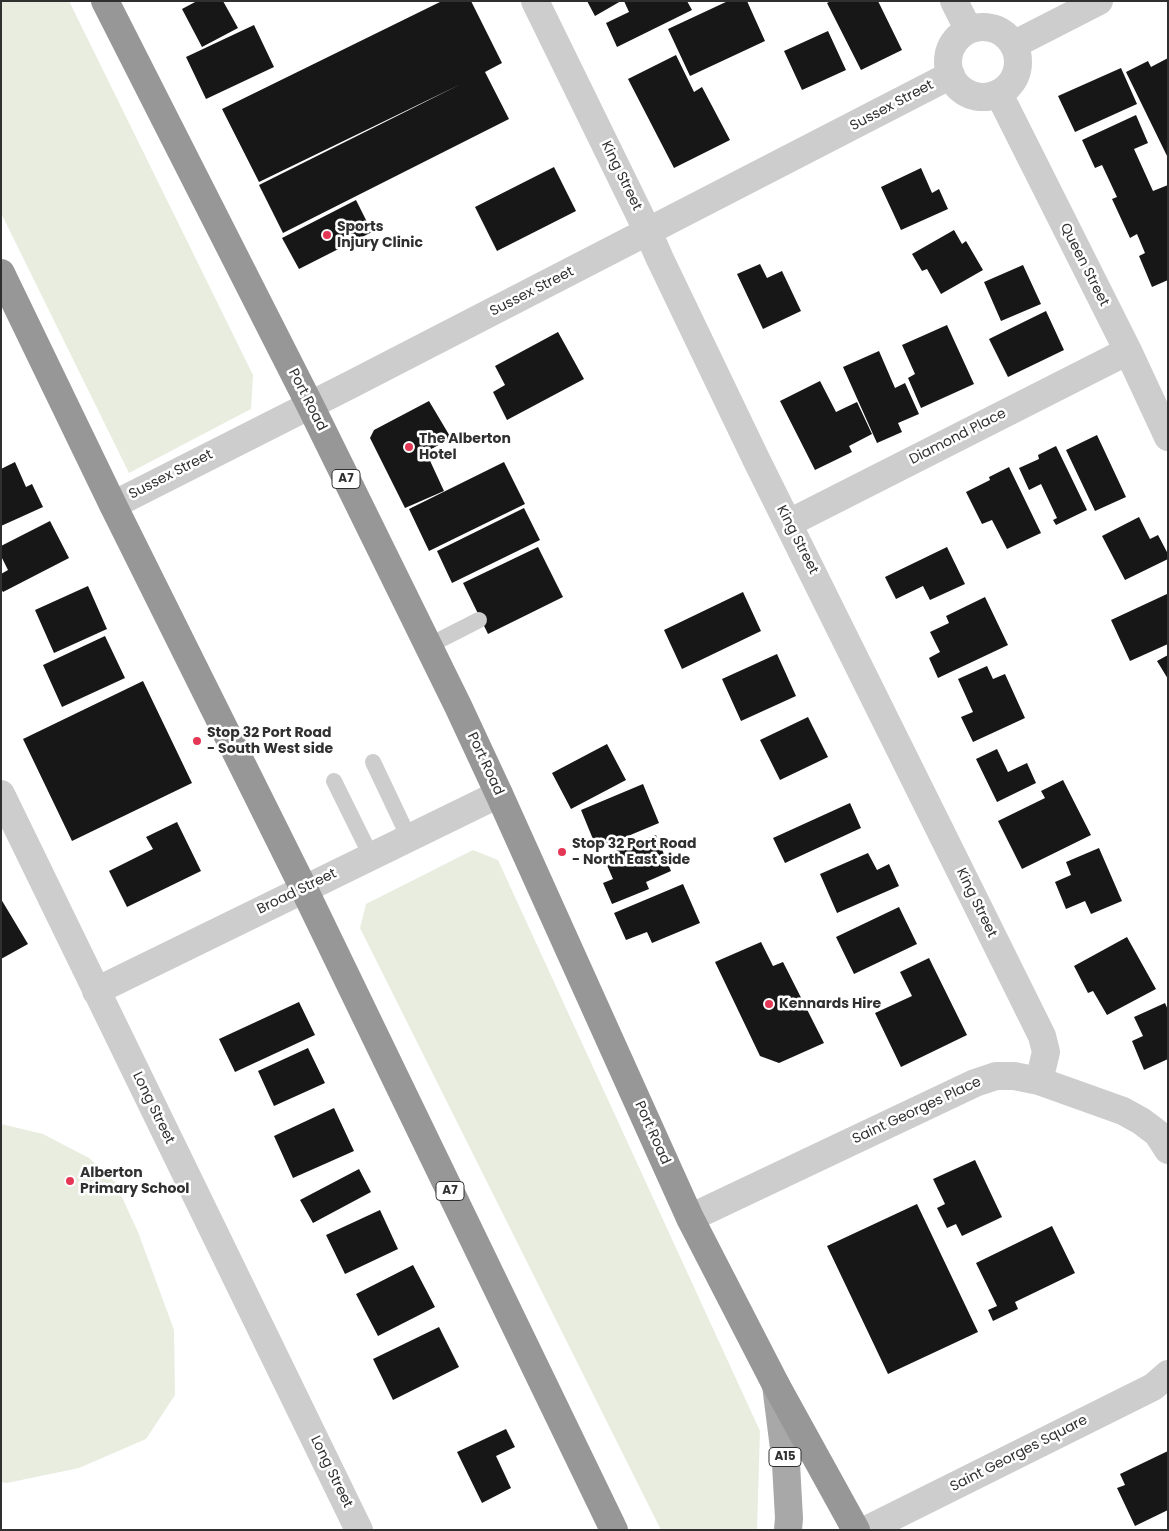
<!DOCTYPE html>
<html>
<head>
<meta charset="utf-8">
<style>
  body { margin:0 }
  #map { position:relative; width:1169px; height:1531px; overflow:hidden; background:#fff; font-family:Poppins,sans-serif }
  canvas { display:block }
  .frame { position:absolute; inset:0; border:2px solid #303030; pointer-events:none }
</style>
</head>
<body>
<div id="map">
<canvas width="1169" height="1531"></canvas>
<div class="frame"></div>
</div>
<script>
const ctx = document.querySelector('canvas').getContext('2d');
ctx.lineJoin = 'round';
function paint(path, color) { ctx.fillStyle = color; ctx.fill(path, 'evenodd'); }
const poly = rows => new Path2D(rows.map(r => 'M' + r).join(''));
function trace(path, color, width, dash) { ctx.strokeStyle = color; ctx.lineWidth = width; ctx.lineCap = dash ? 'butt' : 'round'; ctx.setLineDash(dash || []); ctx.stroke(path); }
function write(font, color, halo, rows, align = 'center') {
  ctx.font = font + ' Poppins,sans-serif'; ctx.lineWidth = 5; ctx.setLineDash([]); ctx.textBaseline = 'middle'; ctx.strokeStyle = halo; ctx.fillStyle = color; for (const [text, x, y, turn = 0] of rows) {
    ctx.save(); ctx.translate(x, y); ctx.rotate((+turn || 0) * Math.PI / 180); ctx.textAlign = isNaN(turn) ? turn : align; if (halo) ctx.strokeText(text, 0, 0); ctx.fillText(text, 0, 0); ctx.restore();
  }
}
paint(poly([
  [1,1,69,1,253,375,251,409,129,473,1,213],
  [473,850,498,860,760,1431,757,1530,661,1530,360,928,366,904],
  [1,1124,43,1134,89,1158,115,1182,138,1232,174,1330,175,1395,146,1439,79,1468,7,1483,1,1482]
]), '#e8eddf');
paint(poly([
  [197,1,223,1,238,28,202,47,182,9],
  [442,1,471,1,502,63,485,72,509,119,283,233,259,185,461,84,259,182,222,109],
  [587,1,621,1,595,16],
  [624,1,687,1,692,10,617,47,606,23,629,12],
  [728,1,747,1,765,41,690,76,668,29],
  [831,1,878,1,902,50,861,70,827,3],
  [254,25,274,67,206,99,186,57],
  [828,31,846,70,802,90,784,51],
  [676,55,694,92,702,87,730,140,674,168,628,79],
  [1168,58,1168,158,1126,72,1148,61,1151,67],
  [1121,68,1137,104,1075,132,1058,96],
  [1136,115,1148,143,1134,149,1153,191,1168,185,1168,280,1152,287,1139,256,1145,253,1137,234,1130,238,1112,199,1117,197,1102,165,1095,168,1082,140],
  [554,167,576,211,497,251,475,207],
  [921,168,932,193,939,189,948,209,901,230,881,187],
  [356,200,372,232,299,269,282,238],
  [954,230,962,244,966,241,983,270,941,294,927,269,922,271,912,254],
  [760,264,767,278,782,271,801,311,763,329,737,274],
  [1023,265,1041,304,1001,321,984,282],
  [1046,311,1064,350,1008,377,989,339],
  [947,325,974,384,921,408,908,378,915,374,902,345],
  [558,332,584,379,507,420,493,392,505,385,495,366],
  [879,351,895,388,905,383,919,414,898,423,902,432,877,443,843,367],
  [820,381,836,412,857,402,872,434,849,446,852,452,815,470,780,401],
  [429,401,451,438,426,452,444,491,405,508,370,438,374,430],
  [1097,435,1126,497,1095,511,1066,450],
  [1056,446,1087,510,1056,525,1053,520,1057,518,1041,484,1029,490,1019,468,1039,459,1038,455],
  [15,462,26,487,32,484,43,507,1,526,1,469],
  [504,462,525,504,429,551,409,509],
  [1009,467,1041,533,1007,549,992,520,982,524,966,492,990,480,989,477],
  [524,508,540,540,452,583,437,551],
  [1139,517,1150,539,1158,535,1168,554,1168,559,1125,580,1102,536],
  [50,521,69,558,3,592,1,589,1,574,8,570,1,556,1,546],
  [538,547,563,597,488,634,463,583],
  [947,547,965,584,930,600,923,586,896,599,885,577],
  [88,586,107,629,54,653,35,610],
  [743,592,761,631,682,669,664,630],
  [1167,594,1168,644,1130,661,1111,620],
  [985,597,1008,645,938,678,929,658,940,652,930,632,949,623,946,616],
  [105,636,125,678,62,707,43,665],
  [777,654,796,696,741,721,722,679],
  [1168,655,1168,679,1157,661],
  [987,666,993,679,1005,674,1025,718,973,742,961,717,973,712,958,679],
  [143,681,192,783,72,841,23,739],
  [808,717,828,757,780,780,760,740],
  [607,744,626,780,571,809,552,773],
  [997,749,1008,772,1027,763,1036,783,997,802,976,759],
  [1063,780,1091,835,1022,869,998,821,1045,798,1041,791],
  [643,784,659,823,597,849,581,810],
  [850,803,861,828,785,863,773,838],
  [177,822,201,871,127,907,109,871,153,849,146,837],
  [656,835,671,871,646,882,649,889,612,904,603,883,613,879,603,856],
  [1099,848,1122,901,1091,914,1085,901,1066,909,1055,882,1071,875,1066,862],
  [868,853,877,870,889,864,899,886,837,913,820,874],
  [683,884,700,923,652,943,647,932,626,940,614,913],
  [1,899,28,944,1,959],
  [899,907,917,944,854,974,836,937],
  [1127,937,1156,989,1107,1015,1093,991,1088,993,1074,966],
  [761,942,773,966,783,962,824,1043,779,1063,760,1056,715,962],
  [929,958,967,1035,901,1067,875,1013,912,996,900,972],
  [299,1002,315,1035,235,1072,219,1039],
  [1165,1003,1168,1010,1168,1059,1144,1070,1132,1041,1143,1036,1134,1017],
  [308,1048,325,1083,274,1106,258,1071],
  [334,1108,354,1151,293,1178,274,1136],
  [975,1160,1002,1217,962,1236,956,1224,947,1228,937,1208,945,1204,933,1179],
  [359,1169,371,1192,313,1223,300,1200],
  [917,1204,978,1332,888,1374,827,1246],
  [380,1210,398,1249,345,1274,326,1235],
  [1052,1226,1075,1273,1015,1302,1018,1309,993,1321,988,1310,997,1306,976,1263],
  [413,1265,435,1307,378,1336,356,1294],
  [439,1327,459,1367,393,1400,373,1359],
  [506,1429,515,1447,496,1456,511,1488,482,1503,457,1452],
  [1168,1451,1168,1510,1135,1526,1117,1488,1125,1485,1120,1474]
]), '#171717');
trace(poly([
  [428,646,479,620],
  [373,762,409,838],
  [334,781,371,856]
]), '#cdcdcd', 16);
trace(poly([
  [535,1,648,232,660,259,756,459,1042,1036,1046,1052,1039,1081],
  [954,1,968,29],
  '948 62a35 35 0 1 1 70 0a35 35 0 1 1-70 0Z',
  [1015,44,1099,1],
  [999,94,1128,351,1168,437],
  [113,505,350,385,951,75],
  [789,523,1128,351],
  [1,794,359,1530],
  [96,991,499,794],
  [690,1218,975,1083,996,1076,1014,1076,1039,1081,1123,1111,1141,1121,1157,1133,1168,1150],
  [866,1530,1153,1387,1168,1374]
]), '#cdcdcd', 28);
trace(poly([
  [776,1385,786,1464,789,1518,788,1530]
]), '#a8a8a8', 28);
trace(poly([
  [105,1,310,405,458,706,499,794,690,1218,776,1385,856,1530],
  [1,273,113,505,304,889,614,1530]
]), '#979797', 28);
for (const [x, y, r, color] of [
  [327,235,5,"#e33755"],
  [409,447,5,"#e33755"],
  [197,741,5,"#e33755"],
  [562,852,5,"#e33755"],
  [769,1004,5,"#e33755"],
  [70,1181,5,"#e33755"]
]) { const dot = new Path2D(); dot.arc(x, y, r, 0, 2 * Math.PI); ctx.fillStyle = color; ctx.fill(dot); trace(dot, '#fff', 2); }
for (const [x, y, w] of [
  [346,479,28],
  [450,1191,28],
  [785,1457,32]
]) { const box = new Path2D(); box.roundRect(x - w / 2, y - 9.5, w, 19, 4); ctx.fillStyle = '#fff'; ctx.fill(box); trace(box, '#303030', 1); }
write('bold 12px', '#303030', null, [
  ["A7",346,479],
  ["A7",450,1191],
  ["A15",785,1457]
]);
write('14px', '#303030', '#fff', [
  ["Sussex Street",892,106,-28],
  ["King Street",621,176,64],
  ["Queen Street",1084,265,63],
  ["Sussex Street",532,292,-27],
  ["Port Road",307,400,63],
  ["Diamond Place",958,437,-27],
  ["Sussex Street",171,475,-27],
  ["King Street",797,540,63],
  ["Port Road",485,764,65],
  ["Broad Street",297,892,-26],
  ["King Street",976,903,64],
  ["Long Street",153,1108,64],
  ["Saint Georges Place",917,1111,-25],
  ["Port Road",652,1133,66],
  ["Saint Georges Square",1019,1454,-27],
  ["Long Street",331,1472,64]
]);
write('bold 14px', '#303030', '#fff', [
  ["Sports",337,227],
  ["Injury Clinic",337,243],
  ["The Alberton",419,439],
  ["Hotel",419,455],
  ["Stop 32 Port Road",207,733],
  ["- South West side",207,749],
  ["Stop 32 Port Road",572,844],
  ["- North East side",572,860],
  ["Kennards Hire",779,1004],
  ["Alberton",80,1173],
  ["Primary School",80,1189]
], 'left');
</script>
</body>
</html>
